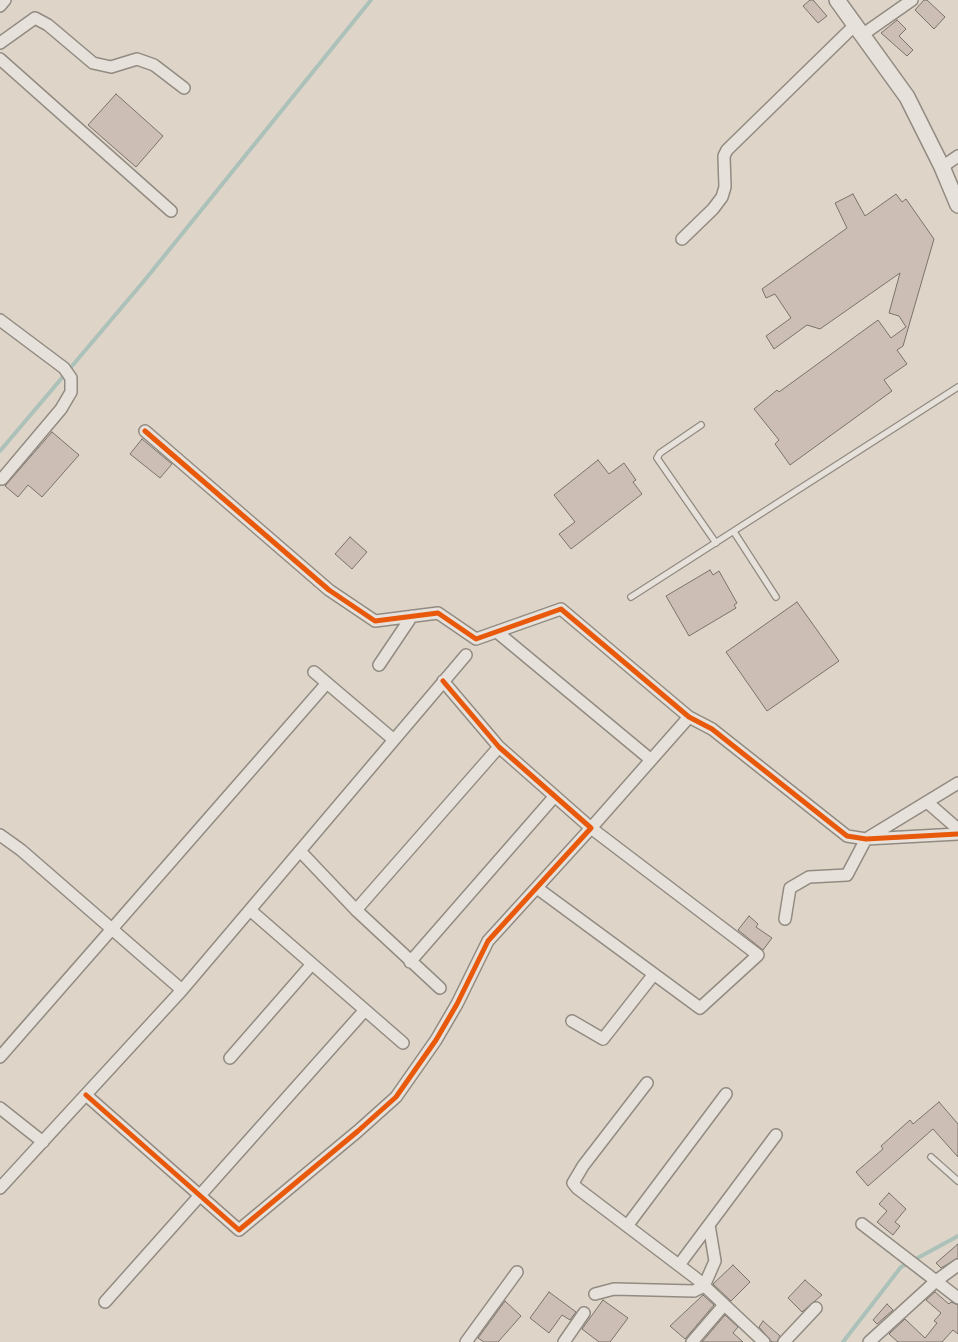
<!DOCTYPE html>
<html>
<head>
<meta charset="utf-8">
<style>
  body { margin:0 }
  canvas { display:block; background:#ded5c8 }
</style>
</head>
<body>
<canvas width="958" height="1342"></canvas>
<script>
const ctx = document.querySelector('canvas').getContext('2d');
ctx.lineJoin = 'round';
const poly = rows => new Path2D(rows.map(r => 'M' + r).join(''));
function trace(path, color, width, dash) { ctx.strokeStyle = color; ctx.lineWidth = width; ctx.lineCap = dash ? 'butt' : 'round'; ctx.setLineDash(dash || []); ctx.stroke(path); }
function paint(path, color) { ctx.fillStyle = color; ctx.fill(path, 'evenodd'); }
trace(poly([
  [0,451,144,281,371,0],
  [843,1342,901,1267,958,1236]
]), '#acc1b9', 4);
const building = poly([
  [810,0,813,0,827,16,818,23,803,6,810,0],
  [924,0,927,0,945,17,934,29,915,10,924,0],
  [897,20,906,29,899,36,913,50,907,56,881,33,897,20],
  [116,94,163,136,136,167,88,125,116,94],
  [853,194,865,216,896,194,902,202,906,199,934,239,903,346,897,350,907,364,884,380,892,391,790,465,775,444,779,440,754,409,777,390,779,392,878,320,891,338,906,327,899,316,889,313,900,273,820,329,807,325,774,349,766,336,791,318,775,294,766,298,762,289,847,228,835,203,853,194],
  [52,432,79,455,42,497,28,485,18,497,5,486,52,432],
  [142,439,172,464,160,478,130,454,142,439],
  [598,460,609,474,624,463,636,480,633,482,642,494,571,549,559,534,575,522,554,495,598,460],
  [350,537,367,552,352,569,335,554,350,537],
  [710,570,713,575,719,571,737,603,734,605,736,608,689,636,666,596,710,570],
  [797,602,839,661,767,711,726,652,797,602],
  [749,916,758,924,756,927,772,938,763,950,738,930,749,916],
  [939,1102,958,1124,958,1157,933,1129,868,1186,856,1172,883,1149,881,1146,910,1120,913,1124,939,1102],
  [889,1193,906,1209,895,1222,900,1226,893,1235,877,1222,887,1211,879,1204,889,1193],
  [958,1244,958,1258,941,1268,936,1263,958,1244],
  [733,1265,750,1282,731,1301,713,1284,733,1265],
  [805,1280,822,1295,802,1312,788,1298,805,1280],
  [549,1292,576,1312,570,1320,562,1315,549,1333,530,1318,549,1292],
  [935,1292,949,1304,951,1302,958,1305,958,1334,953,1330,942,1342,898,1342,889,1334,905,1319,925,1338,937,1323,934,1321,941,1313,926,1300,935,1292],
  [703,1295,714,1305,685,1339,670,1326,703,1295],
  [603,1300,628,1318,610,1342,599,1342,582,1329,603,1300],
  [505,1301,521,1316,498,1342,484,1342,478,1338,505,1301],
  [887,1304,893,1310,877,1324,873,1320,887,1304],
  [725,1315,738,1327,733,1333,743,1342,702,1342,725,1315],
  [763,1321,780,1336,777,1342,772,1342,759,1327,763,1321]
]);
paint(building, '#cdbeb5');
trace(building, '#7a7369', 1);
const service = poly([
  [701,425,660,453,657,458,716,543],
  [734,532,776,597],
  [631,597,958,387],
  [931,1157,958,1181]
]);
const minor = poly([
  [0,6,5,0],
  [862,35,912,0],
  [0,43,35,18,48,25,93,63,111,67,137,59,154,65,184,88],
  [0,59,171,211],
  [942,167,958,156],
  [682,239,713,209,722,197,725,187,724,156,727,150,855,25],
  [0,320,64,368,71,378,71,392,61,409,2,479],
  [145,431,329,590,375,621,438,613,476,639,561,609,689,717,712,729,847,836,866,839,958,834],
  [497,632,650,759],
  [379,665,412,616],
  [314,672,394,740],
  [927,802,958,829],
  [0,835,21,850,182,990],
  [300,851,356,910,440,988],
  [537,888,700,1008,758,955,591,828,689,717],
  [250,910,403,1043],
  [356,910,499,747],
  [785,919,790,888,809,877,847,875,866,839,958,783],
  [410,962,554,797],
  [572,1021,603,1039,654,974],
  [0,1057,327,683],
  [230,1058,312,964],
  [647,1083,583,1166,573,1183,577,1188,697,1279,764,1342],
  [86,1095,239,1230,358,1131,396,1097,436,1040,457,1004,488,941,591,828,499,747,443,681],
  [0,1108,43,1142],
  [0,1188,182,990,466,655],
  [862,1224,958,1298],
  [627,1226,726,1094],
  [679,1265,776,1135],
  [595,1294,614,1289,694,1291,704,1286,715,1261,709,1225],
  [105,1302,365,1010],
  [466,1342,517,1272],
  [564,1342,584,1313],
  [692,1342,724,1305],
  [784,1342,816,1308],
  [869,1342,936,1281,958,1265]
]);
const tertiary = poly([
  [837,0,907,97,942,167,958,205]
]);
trace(service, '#928b82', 8);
trace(minor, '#928b82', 14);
trace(tertiary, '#928b82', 18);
trace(service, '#e6e1db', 5.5);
trace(minor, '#e6e1db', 11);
trace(tertiary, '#e6e1db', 15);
trace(poly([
  [145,431,329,590,375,621,438,613,476,639,561,609,689,717,712,729,847,836,866,839,958,834],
  [86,1095,239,1230,358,1131,396,1097,436,1040,457,1004,488,941,591,828,499,747,443,681]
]), '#e8590c', 5);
</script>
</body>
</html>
